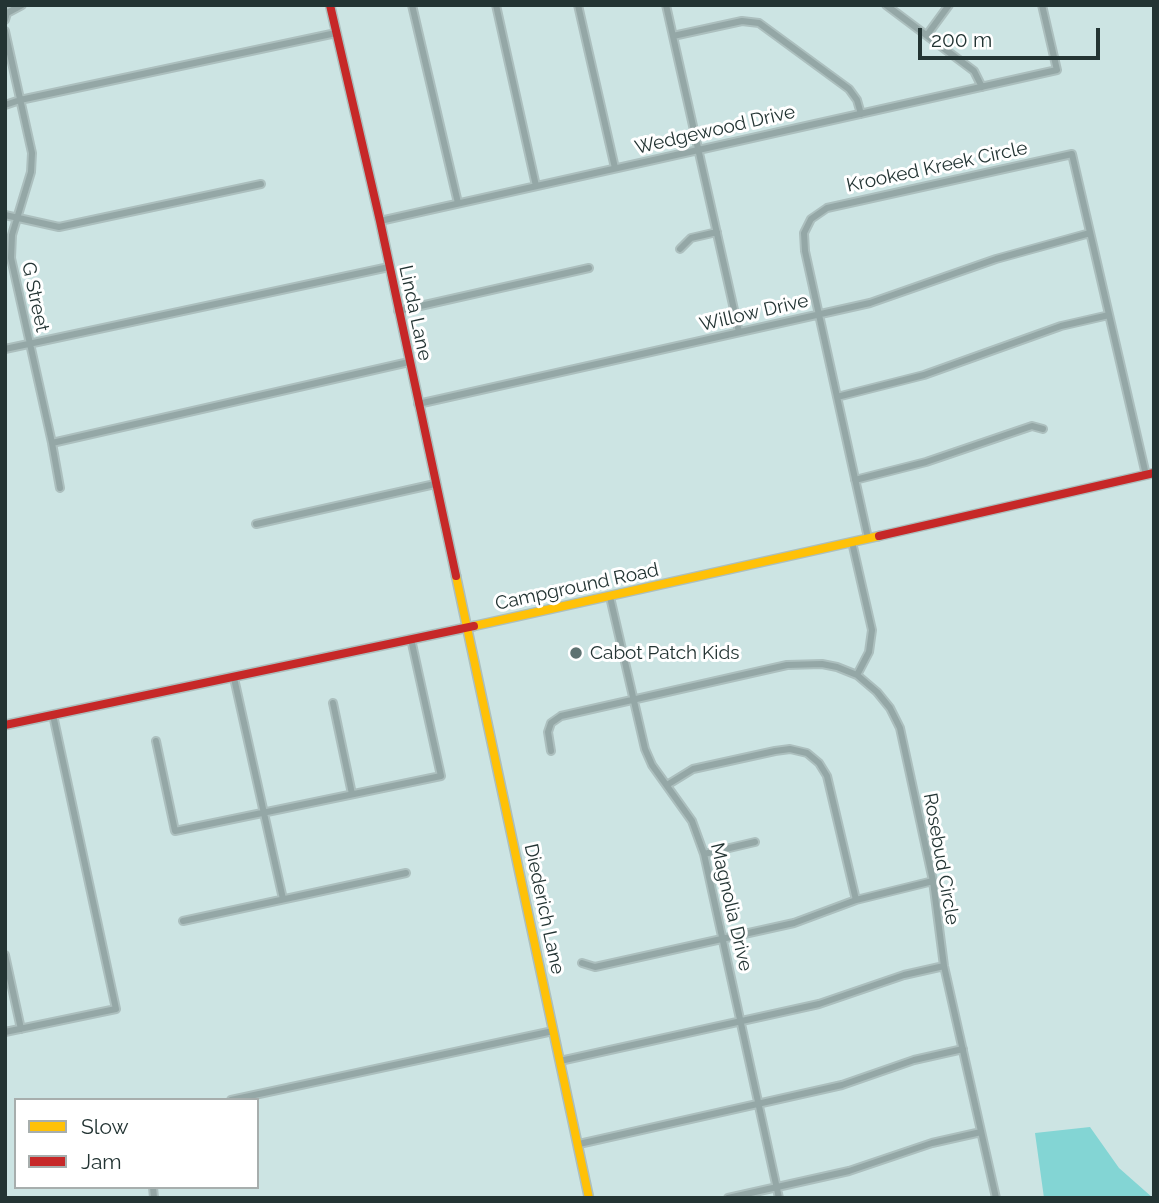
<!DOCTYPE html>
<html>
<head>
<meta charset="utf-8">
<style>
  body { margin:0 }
  #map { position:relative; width:1159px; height:1203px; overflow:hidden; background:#cce4e3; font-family:Raleway,sans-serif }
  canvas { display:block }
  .frame { position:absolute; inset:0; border:7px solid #233433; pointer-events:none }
  .legend { position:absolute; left:14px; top:1098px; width:245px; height:91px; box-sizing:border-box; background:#fff; border:2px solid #a7aead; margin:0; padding:9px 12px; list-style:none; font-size:21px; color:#233433 }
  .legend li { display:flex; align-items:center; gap:14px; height:35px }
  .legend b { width:35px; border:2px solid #a7aead }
  .scale { position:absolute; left:918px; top:28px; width:182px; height:32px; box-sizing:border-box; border:4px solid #233433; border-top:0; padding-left:9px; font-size:21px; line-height:24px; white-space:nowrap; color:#233433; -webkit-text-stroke:5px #fff; paint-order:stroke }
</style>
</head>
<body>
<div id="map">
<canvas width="1159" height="1203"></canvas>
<div class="frame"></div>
<ul class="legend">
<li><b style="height:9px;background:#ffc107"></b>Slow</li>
<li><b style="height:9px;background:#c62828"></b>Jam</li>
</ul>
<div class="scale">200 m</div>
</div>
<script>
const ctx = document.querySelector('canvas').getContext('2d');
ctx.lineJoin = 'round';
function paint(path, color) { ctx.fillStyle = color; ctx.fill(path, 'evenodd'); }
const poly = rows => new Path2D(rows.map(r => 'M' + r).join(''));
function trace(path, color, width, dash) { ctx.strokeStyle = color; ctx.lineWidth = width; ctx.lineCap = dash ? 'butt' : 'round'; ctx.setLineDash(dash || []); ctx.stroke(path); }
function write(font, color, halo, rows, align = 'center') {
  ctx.font = font + ' Raleway,sans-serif'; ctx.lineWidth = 6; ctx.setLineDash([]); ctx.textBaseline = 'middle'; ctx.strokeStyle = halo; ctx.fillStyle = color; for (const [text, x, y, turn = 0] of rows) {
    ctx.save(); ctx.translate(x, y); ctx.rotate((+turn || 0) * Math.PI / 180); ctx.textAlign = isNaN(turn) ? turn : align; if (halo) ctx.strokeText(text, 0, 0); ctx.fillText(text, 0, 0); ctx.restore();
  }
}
paint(poly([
  [1090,1127,1119,1168,1153,1198,1044,1198,1035,1133]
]), '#83d5d4');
const street = poly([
  [412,5,458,203],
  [496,5,536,186],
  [578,5,615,168],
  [666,5,739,332],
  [886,5,974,71,982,87],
  [5,20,7,13,22,5],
  [5,31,32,153,31,172,12,235,11,258,52,443,60,488],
  [927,35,949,5],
  [673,36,742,21,759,23,849,89,857,100,861,114],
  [5,105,20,100,336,33],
  [5,215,59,227,261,184],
  [380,221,1057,70,1042,5],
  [680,249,691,238,717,232],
  [398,311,589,268],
  [5,349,389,267],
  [837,397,924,375,1061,326,1109,315],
  [418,404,870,303,996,259,1090,233],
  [52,443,409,362],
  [855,480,926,462,1032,426,1043,429],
  [256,524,435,484],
  [868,538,805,251,804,233,811,219,827,208,1072,154,1146,475],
  [852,542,872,630,869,652,857,675],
  [610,597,645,749,652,765,692,821,704,854,779,1198],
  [234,678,283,899],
  [333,703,352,794],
  [156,741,175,831,441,776,411,639],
  [551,751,548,732,551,723,561,716,787,665,822,664,837,667,857,675,877,692,890,708,900,728,933,881,944,966,996,1198],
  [667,785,693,769,775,751,790,749,807,753,819,763,827,776,856,900],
  [704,854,755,842],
  [183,921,406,873],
  [5,955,21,1029],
  [582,963,595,967,794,923,856,900,933,881],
  [5,1032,116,1009,53,715],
  [560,1061,819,1004,904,975,944,966],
  [231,1100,553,1031],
  [579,1144,842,1085,914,1060,963,1049],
  [153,1187,154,1198],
  [728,1198,849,1171,932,1143,981,1132]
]);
const slow = poly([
  [456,576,589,1198],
  [474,626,879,536]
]);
const jam = poly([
  [330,5,380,221,456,576],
  [879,536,1154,473],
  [5,725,474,626]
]);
trace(street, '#acbfbe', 10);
trace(slow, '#acbfbe', 11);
trace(jam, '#acbfbe', 11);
trace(street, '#94a7a6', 6);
trace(slow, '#ffc107', 8);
trace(jam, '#c62828', 8);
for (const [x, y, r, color] of [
  [576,653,7,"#5e7271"]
]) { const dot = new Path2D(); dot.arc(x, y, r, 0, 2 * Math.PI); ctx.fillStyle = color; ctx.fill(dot); trace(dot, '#fff', 2.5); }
write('19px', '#233433', '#fff', [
  ["Wedgewood Drive",715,130,-13],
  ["Krooked Kreek Circle",937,167,-12],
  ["G Street",35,297,78],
  ["Linda Lane",415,313,78],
  ["Willow Drive",754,313,-13],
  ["Campground Road",577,587,-12],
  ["Rosebud Circle",941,859,80],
  ["Magnolia Drive",731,907,77],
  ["Diederich Lane",544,909,78]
]);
write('19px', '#233433', '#fff', [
  ["Cabot Patch Kids",590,653]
], 'left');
</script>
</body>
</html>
